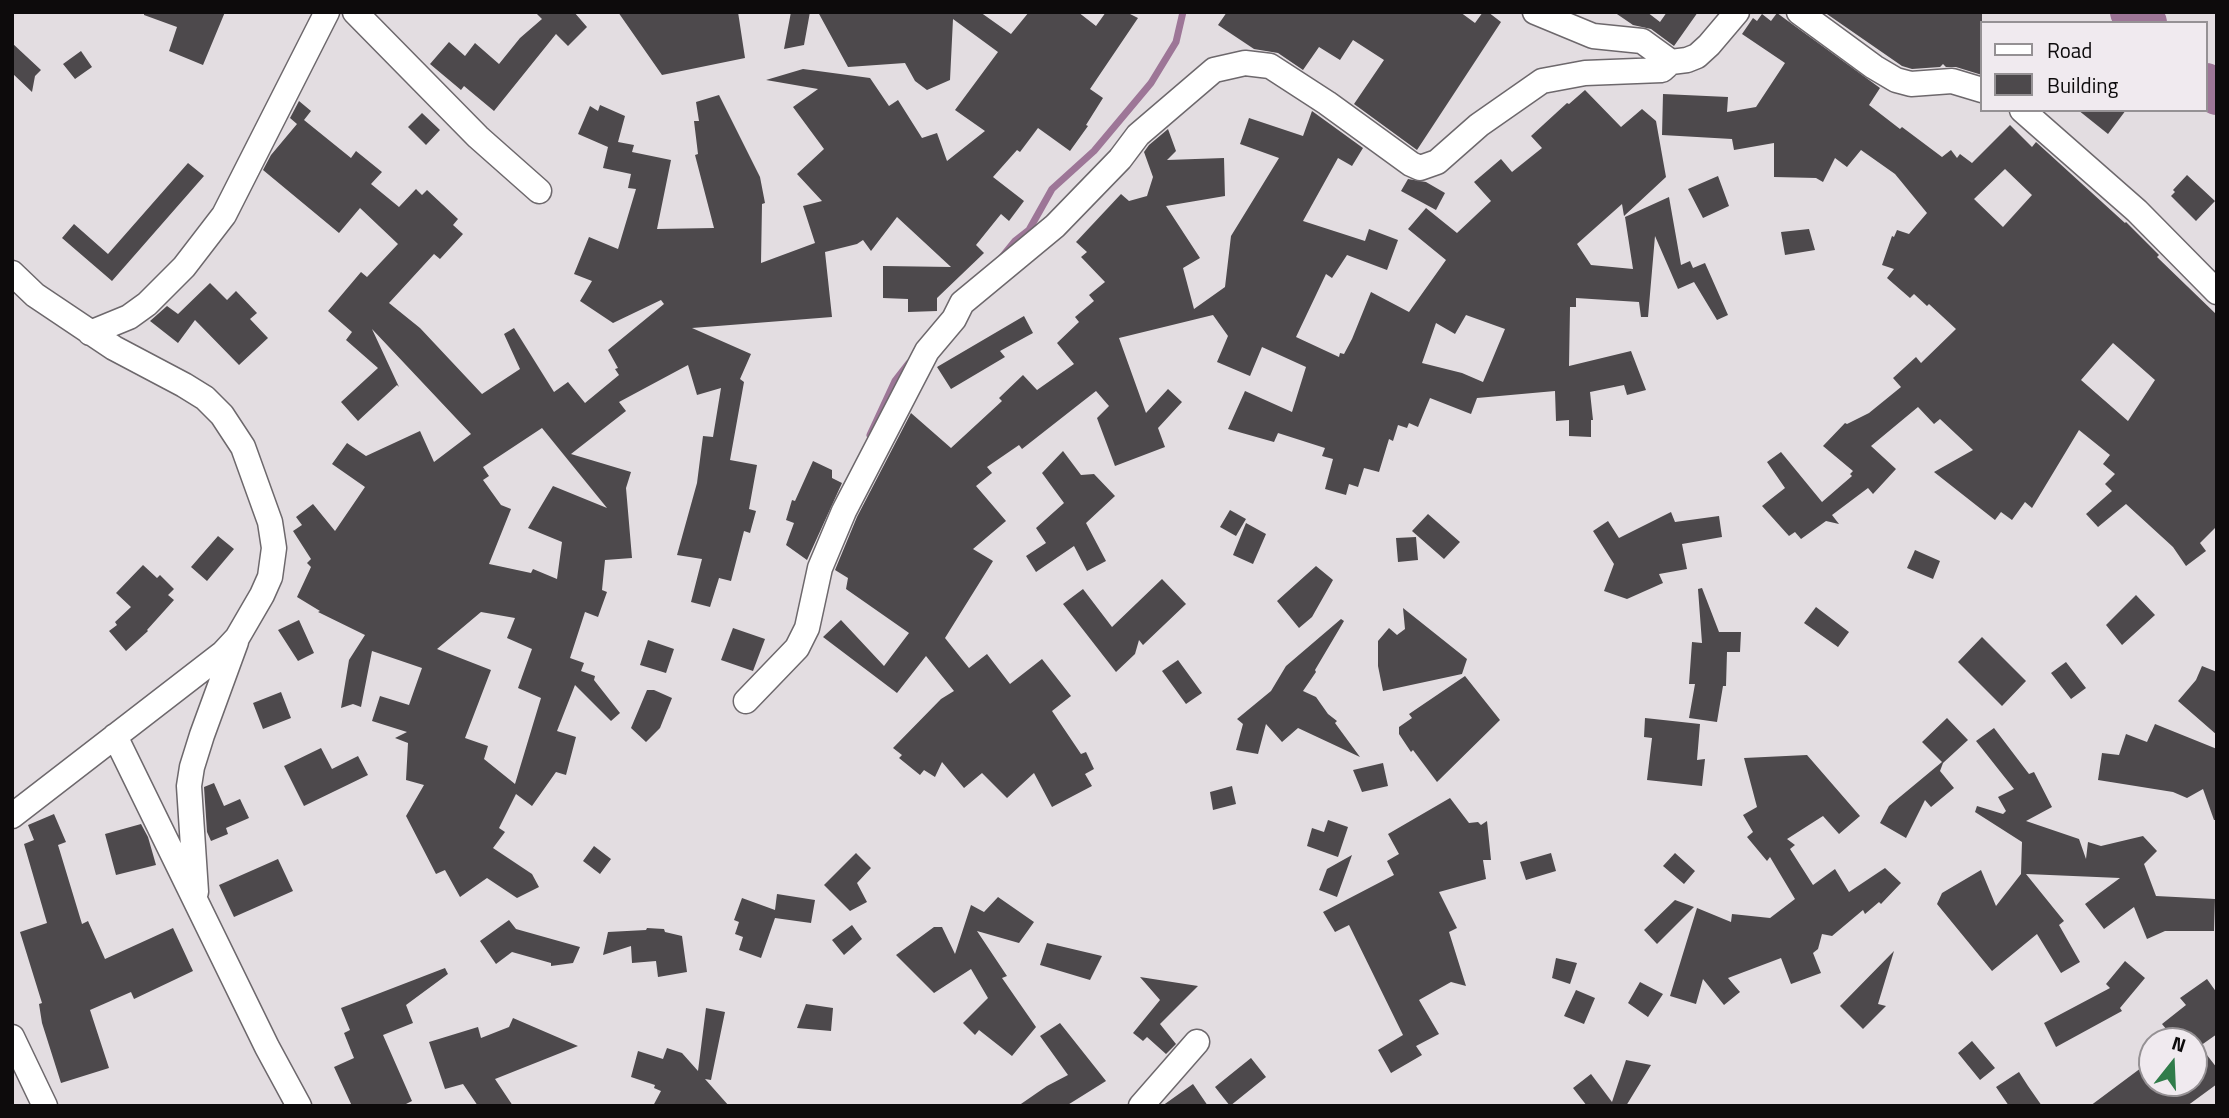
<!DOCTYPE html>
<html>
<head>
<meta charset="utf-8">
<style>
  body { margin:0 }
  #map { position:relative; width:2229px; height:1118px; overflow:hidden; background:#e3dde1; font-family:"Titillium Web",sans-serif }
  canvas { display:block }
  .frame { position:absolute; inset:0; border:14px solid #0d0b0c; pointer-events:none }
  .legend { position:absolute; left:1980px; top:21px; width:228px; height:91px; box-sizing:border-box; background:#f0eaef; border:2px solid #959194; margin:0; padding:9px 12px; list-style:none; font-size:21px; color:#0d0b0c }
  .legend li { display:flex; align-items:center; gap:14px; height:35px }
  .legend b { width:35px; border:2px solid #959194 }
  .north { position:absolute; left:2138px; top:1027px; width:70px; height:70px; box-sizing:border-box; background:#f0eaef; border:2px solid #959194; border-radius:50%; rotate:18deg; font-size:19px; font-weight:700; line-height:28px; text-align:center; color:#0d0b0c }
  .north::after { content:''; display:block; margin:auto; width:24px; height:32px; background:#307c4a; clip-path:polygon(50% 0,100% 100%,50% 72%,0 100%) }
</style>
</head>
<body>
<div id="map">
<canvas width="2229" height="1118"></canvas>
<div class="frame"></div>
<ul class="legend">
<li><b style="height:9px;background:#fff"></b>Road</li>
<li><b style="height:19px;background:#4d494c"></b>Building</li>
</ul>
<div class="north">N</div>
</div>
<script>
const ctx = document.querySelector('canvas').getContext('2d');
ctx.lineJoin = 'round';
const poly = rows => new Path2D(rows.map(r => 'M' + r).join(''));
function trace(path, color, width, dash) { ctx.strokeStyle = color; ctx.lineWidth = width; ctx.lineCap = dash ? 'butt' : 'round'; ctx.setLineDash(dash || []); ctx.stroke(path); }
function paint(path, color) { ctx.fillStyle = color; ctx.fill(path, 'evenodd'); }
trace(poly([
  [1002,257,1015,241,1029,230,1052,189,1094,151,1151,83,1176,42,1183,12],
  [870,435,895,381,909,363]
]), '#9d7697', 7);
trace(poly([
  [2131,12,2146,23],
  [2206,84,2217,94]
]), '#9d7697', 42);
paint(poly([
  [144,12,225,12,203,65,169,51,177,27,144,15],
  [535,12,574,12,587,27,568,46,556,34,494,111,464,86,461,90,430,64,449,42,465,56,475,43,499,64,520,38,542,19],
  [618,12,738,12,745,58,662,75],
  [791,12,810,12,804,45,784,49],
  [818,12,980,12,1011,34,1029,12,1078,12,1096,26,1106,12,1126,12,1138,18,1090,89,1103,98,1086,125,1088,126,1070,151,1038,128,1020,152,1017,150,993,177,1024,201,1009,221,1001,214,976,245,984,253,937,298,937,311,908,312,908,299,883,298,883,266,951,267,897,217,871,251,863,240,857,244,825,252,832,317,692,328,751,354,740,379,744,382,730,460,757,465,749,509,756,511,750,533,744,531,731,581,719,578,710,607,691,602,702,559,677,555,697,483,703,436,713,437,721,388,697,395,688,365,619,402,626,411,571,454,631,472,626,488,632,558,605,560,602,590,607,592,598,617,585,612,570,658,584,663,581,671,595,676,594,680,620,713,611,721,575,685,557,731,576,737,566,775,556,772,532,806,516,794,499,828,505,832,493,848,532,874,539,887,517,898,487,878,460,897,445,870,436,874,406,816,424,785,406,780,408,743,395,738,407,732,372,721,380,696,409,705,422,668,372,651,361,707,353,704,341,708,349,660,365,635,318,612,320,611,297,597,311,567,307,563,311,559,293,531,302,525,296,517,313,504,335,531,365,487,332,464,347,443,366,456,420,431,434,462,471,434,372,329,399,387,397,385,358,421,341,402,378,368,346,340,352,332,328,311,361,272,367,277,398,244,360,208,339,233,263,170,271,155,297,124,290,118,299,101,311,111,304,120,351,158,356,151,382,172,371,184,399,207,416,189,422,195,427,190,458,219,453,225,463,234,440,259,434,254,389,303,420,328,482,394,520,369,504,334,514,328,554,392,568,382,585,403,619,375,615,369,618,368,608,350,664,304,661,300,613,323,580,301,592,281,574,274,589,237,618,249,636,189,628,188,631,174,603,168,608,147,578,134,590,106,598,111,600,105,625,116,618,142,634,145,632,152,671,160,657,229,714,228,695,155,698,154,694,121,699,121,696,102,719,95,760,177,765,203,762,204,761,263,815,243,803,206,822,201,797,174,824,149,793,107,818,89,766,80,803,69,870,78,889,106,898,100,922,138,937,133,947,161,985,131,955,110,998,52,953,19,950,80,927,90,915,81,905,63,848,67],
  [542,428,607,508,553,486,528,528,562,542,557,579,533,569,531,573,489,564,511,509,501,505,483,480,489,476,483,467],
  [481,612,515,618,507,638,532,649,518,688,541,698,515,784,484,759,488,746,465,738,491,670,437,649],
  [1227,12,1460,12,1475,23,1483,12,1488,12,1501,22,1417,150,1354,104,1384,60,1353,40,1340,60,1319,47,1303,70,1278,53,1254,49,1218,25],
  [1614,12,1647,12,1660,22,1667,12,1698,12,1674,46,1651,29,1633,25],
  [1824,12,1982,12,1982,75,1956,67,1946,67,1943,64,1940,67,1912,69,1902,66],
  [1777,13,1880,88,1869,105,1900,129,1902,127,1942,157,1951,150,1957,158,1960,154,1972,163,2010,125,2032,147,2036,142,2125,223,2126,222,2159,255,2157,257,2217,315,2217,526,2200,543,2206,551,2186,566,2173,547,2126,504,2098,527,2086,514,2112,491,2105,484,2115,474,2103,464,2110,455,2079,430,2032,508,2025,502,2012,520,2001,512,1995,520,1934,472,1973,450,1940,419,1934,424,1918,407,1871,446,1896,469,1873,494,1868,488,1832,515,1839,524,1826,521,1801,539,1795,532,1789,536,1762,506,1785,488,1767,462,1781,452,1822,502,1852,476,1850,474,1853,471,1823,446,1845,423,1847,424,1869,413,1901,387,1893,378,1916,357,1921,363,1956,329,1929,304,1927,306,1914,294,1910,298,1887,278,1894,269,1882,265,1892,236,1894,237,1897,230,1909,234,1927,213,1895,174,1861,150,1847,167,1835,158,1823,182,1816,178,1774,177,1774,143,1734,150,1732,139,1662,135,1663,94,1728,97,1727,112,1756,107,1785,63,1742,34,1753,18,1757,21,1762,14,1771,21],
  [2005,169,2032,195,2003,227,1974,199],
  [2113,343,2155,380,2128,421,2081,380],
  [12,43,41,70,35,76,32,92,12,73],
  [81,51,92,67,75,79,63,64],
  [1585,90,1621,127,1642,109,1656,121,1666,177,1624,216,1622,204,1577,244,1591,265,1633,269,1625,217,1669,197,1681,265,1690,261,1693,268,1705,263,1728,315,1717,320,1694,282,1678,289,1655,236,1648,317,1641,317,1639,302,1576,298,1576,307,1570,307,1569,366,1631,351,1646,390,1627,395,1624,385,1590,392,1593,420,1591,420,1591,437,1569,436,1569,420,1556,421,1555,391,1477,398,1471,414,1430,398,1418,427,1409,423,1407,428,1398,425,1393,441,1389,439,1379,472,1364,468,1358,487,1349,484,1346,495,1325,489,1333,459,1322,456,1325,448,1278,433,1274,442,1228,429,1245,391,1292,412,1306,367,1262,347,1250,376,1217,362,1228,336,1213,315,1119,338,1146,413,1168,389,1182,402,1158,428,1165,447,1115,466,1097,418,1109,406,1096,391,1022,449,1019,445,987,467,992,473,976,486,1006,521,973,549,993,561,945,638,969,668,987,654,1010,684,1042,659,1071,696,1052,711,1081,754,1086,752,1094,769,1085,774,1092,786,1052,807,1034,773,1007,798,982,773,964,788,942,762,935,777,924,770,920,775,899,758,902,755,893,748,941,699,954,691,926,656,897,693,823,637,841,620,884,666,909,633,846,589,848,578,835,570,857,517,911,413,951,448,1002,401,999,398,1023,375,1037,390,1074,364,1057,343,1079,322,1075,317,1094,301,1089,295,1105,282,1081,257,1087,252,1076,242,1121,194,1129,201,1147,196,1153,177,1144,152,1149,145,1168,129,1176,151,1167,160,1224,158,1225,196,1166,206,1200,258,1183,268,1194,309,1225,287,1231,236,1279,158,1240,144,1249,118,1303,136,1312,111,1363,148,1352,166,1338,158,1303,221,1365,241,1369,229,1398,240,1387,270,1347,255,1332,278,1326,274,1296,337,1339,357,1340,353,1344,354,1352,339,1371,292,1409,312,1446,260,1408,229,1426,208,1457,233,1491,201,1474,182,1501,159,1512,172,1542,148,1531,136,1567,103,1569,104],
  [1466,315,1505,329,1483,382,1462,373,1422,363,1436,323,1455,334],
  [2078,110,2126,110,2108,134],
  [422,113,440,130,426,145,408,127],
  [188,163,204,176,112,281,62,238,74,224,108,254],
  [2187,175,2215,201,2196,221,2171,196,2175,192,2173,190],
  [1718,176,1729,206,1703,218,1688,189],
  [1408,179,1426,182,1445,193,1436,210,1401,191],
  [1809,229,1815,250,1785,255,1781,232],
  [210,283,227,300,236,291,257,313,250,319,268,338,239,365,195,320,178,343,150,321,167,306,178,314],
  [1024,316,1033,333,1000,351,1005,357,951,389,937,367],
  [1063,451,1081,475,1094,474,1115,496,1086,523,1106,561,1087,571,1074,546,1036,572,1026,556,1046,543,1036,528,1064,503,1042,473],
  [813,461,832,470,832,478,842,483,807,560,786,545,794,523,786,520,792,500,795,501],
  [1230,510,1246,519,1236,536,1220,527],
  [1671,512,1675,522,1719,516,1722,537,1682,544,1687,569,1659,574,1663,583,1627,599,1604,591,1614,564,1593,531,1608,521,1619,538],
  [1428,514,1460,542,1444,559,1412,531],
  [1246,523,1266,534,1253,564,1233,555],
  [218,536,234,549,207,581,191,567],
  [1416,537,1418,560,1398,562,1396,538],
  [1915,550,1940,561,1933,579,1907,568],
  [143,565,157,578,160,575,174,589,168,595,174,600,147,630,148,631,126,651,109,631,117,625,115,622,131,607,116,593],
  [1316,566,1333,580,1312,617,1299,628,1277,601],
  [1162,579,1186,604,1143,645,1139,640,1135,654,1116,672,1063,604,1083,589,1112,627],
  [1702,588,1719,632,1741,632,1740,652,1727,652,1726,686,1723,686,1717,722,1689,718,1695,684,1689,684,1692,642,1702,643,1698,589],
  [2136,595,2155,615,2122,645,2106,625],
  [1816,607,1849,632,1838,647,1804,623],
  [1403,608,1467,659,1462,674,1383,691,1378,666,1378,641,1389,628,1397,635,1405,629],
  [1341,619,1344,621,1315,670,1316,672,1303,691,1316,697,1328,714,1337,721,1335,723,1360,757,1298,728,1282,742,1266,724,1258,754,1236,750,1243,724,1237,719,1271,691,1286,666],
  [299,620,314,653,298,661,278,630],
  [733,628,765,639,753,671,721,660],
  [1982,637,2026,681,2002,706,1958,662],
  [648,640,674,649,666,673,640,665],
  [1178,660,1202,693,1186,704,1162,671],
  [2066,662,2086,688,2071,699,2051,673],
  [2202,666,2217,672,2217,735,2178,701,2196,680],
  [1465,676,1500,720,1437,782,1413,750,1411,752,1399,734,1399,727,1412,718,1409,714],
  [647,690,654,690,672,698,660,728,646,742,631,728],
  [281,692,291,718,263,729,253,703],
  [1645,718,1700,724,1697,760,1705,759,1702,786,1647,780,1652,738,1644,737],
  [1947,718,1968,740,1943,763,1940,771,1954,788,1931,807,1925,800,1906,838,1880,823,1889,806,1942,762,1922,742],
  [2155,724,2217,749,2217,820,2214,820,2203,789,2187,798,2173,792,2098,780,2102,753,2119,755,2126,734,2147,742],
  [1994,728,2029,774,2034,772,2052,807,2026,821,2079,839,2086,859,2088,842,2101,846,2143,836,2157,851,2144,864,2156,896,2215,899,2214,931,2165,931,2147,939,2134,907,2104,929,2085,904,2120,878,2026,874,2064,921,2059,925,2080,962,2061,973,2037,934,1992,971,1937,904,1942,893,1981,870,1996,906,2021,874,2022,842,1975,812,1977,806,2003,814,2006,811,1998,797,2014,789,1976,741],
  [321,748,332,769,358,756,368,775,304,806,284,766],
  [1807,755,1860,816,1839,834,1823,816,1787,839,1795,845,1790,849,1813,885,1835,869,1849,892,1885,868,1901,883,1881,904,1879,902,1865,914,1863,910,1832,936,1822,934,1818,949,1813,953,1821,973,1791,984,1781,958,1728,978,1740,992,1724,1005,1703,979,1696,1004,1670,996,1697,908,1731,922,1732,914,1770,918,1795,899,1770,857,1767,861,1747,837,1753,832,1743,815,1757,807,1744,758],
  [1383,763,1388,786,1362,792,1353,770],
  [214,783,224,806,240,799,249,818,226,828,228,834,211,841,207,832,204,787],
  [1232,786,1236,804,1213,810,1210,792],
  [1450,798,1469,823,1478,822,1481,825,1487,821,1491,860,1483,860,1486,879,1439,892,1457,928,1449,932,1466,986,1451,982,1419,1000,1439,1034,1416,1046,1422,1055,1391,1073,1378,1050,1403,1035,1349,925,1335,932,1323,912,1394,875,1387,861,1399,854,1388,834],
  [54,814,66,842,58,845,82,924,88,921,105,959,173,928,193,971,134,999,131,992,90,1010,109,1068,61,1083,42,1023,39,1004,42,1003,20,932,47,923,24,844,34,840,28,825],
  [1328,820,1348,827,1338,857,1307,846,1312,828,1324,832],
  [141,824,148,837,156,865,116,875,105,834],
  [594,846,611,859,600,874,583,861],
  [856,853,871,868,857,883,867,902,850,911,824,885],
  [1551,853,1556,871,1526,880,1520,862],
  [1675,853,1695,871,1684,884,1663,866],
  [1352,855,1337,897,1319,890,1327,869],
  [278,859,293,891,234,917,219,885],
  [777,894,815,900,811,923,775,918,761,958,739,950,743,937,735,934,739,922,734,920,742,898,775,910],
  [998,897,1034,922,1019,943,977,931,1007,976,1002,978,1036,1027,1012,1056,979,1030,975,1035,963,1023,988,998,971,969,934,993,896,955,934,927,942,927,955,954,971,905,984,912],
  [1675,900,1694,907,1657,944,1644,930],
  [509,920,516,929,580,947,573,963,551,966,551,963,512,952,496,964,480,941],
  [852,925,862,939,844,955,832,940],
  [647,928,664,929,665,932,682,936,687,972,658,977,656,961,632,963,631,946,603,955,608,932,646,930],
  [1047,943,1102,956,1090,980,1040,965],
  [1894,951,1878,1004,1886,1006,1863,1029,1840,1006],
  [1556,958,1577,963,1570,984,1552,978],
  [2125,961,2145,978,2120,1008,2122,1011,2056,1047,2044,1023,2110,988,2106,984],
  [445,968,448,974,406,1005,413,1023,383,1035,412,1101,402,1106,352,1106,334,1067,354,1058,344,1033,350,1030,341,1008],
  [1140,977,1198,986,1160,1024,1176,1044,1166,1054,1147,1037,1143,1041,1133,1033,1160,1000],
  [2207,979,2217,993,2217,1034,2200,1046,2217,1068,2217,1084,2187,1106,2090,1106,2145,1065,2152,1072,2152,1083,2194,1083,2194,1041,2176,1041,2162,1024,2186,1005,2180,998],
  [1640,982,1663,994,1648,1017,1628,1003],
  [1576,990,1595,998,1584,1024,1564,1016],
  [806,1004,833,1008,831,1031,797,1028],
  [706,1008,725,1012,711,1080,705,1079,729,1106,653,1106,661,1091,654,1088,655,1085,631,1077,638,1051,663,1059,667,1048,682,1053,698,1071],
  [513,1018,578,1046,495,1079,513,1106,478,1106,463,1084,445,1089,429,1042,478,1027,481,1038,509,1027],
  [1060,1023,1106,1081,1066,1106,1018,1106,1047,1086,1068,1075,1040,1036],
  [1972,1041,1995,1068,1980,1080,1958,1053],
  [1251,1058,1266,1077,1230,1106,1215,1087],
  [1626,1060,1651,1065,1626,1106,1587,1106,1573,1088,1591,1074,1612,1102],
  [2019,1072,2028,1086,2042,1106,2009,1106,1996,1087],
  [1193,1084,1208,1106,1162,1106]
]), '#4d494c');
const minor = poly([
  [355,12,478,137,539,191],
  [1535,12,1593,36,1642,41,1671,62,1687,60,1697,56,1709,45,1737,12],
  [1799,12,1874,67,1896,80,1911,84,1952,81,1982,90],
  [2022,110,2137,211,2217,292],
  [12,273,35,295,114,348,184,385,205,398,222,415,243,447,270,522,274,548,270,577,262,595,237,638,223,653,12,816],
  [90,333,129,317,147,304,184,267,224,215,327,12],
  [746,701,797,648,807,628,820,568,844,511,927,351,954,319,962,303,1055,226,1120,159,1138,135,1214,70,1245,63,1270,66,1327,103,1411,164,1420,168,1437,162,1479,125,1542,81,1585,73,1662,70,1671,62],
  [115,736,267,1047,299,1106],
  [196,892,189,786,192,767,202,735,236,642],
  [12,1037,45,1106],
  [1141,1106,1197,1042]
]);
trace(minor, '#6d686c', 27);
trace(minor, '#fff', 24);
</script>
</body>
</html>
